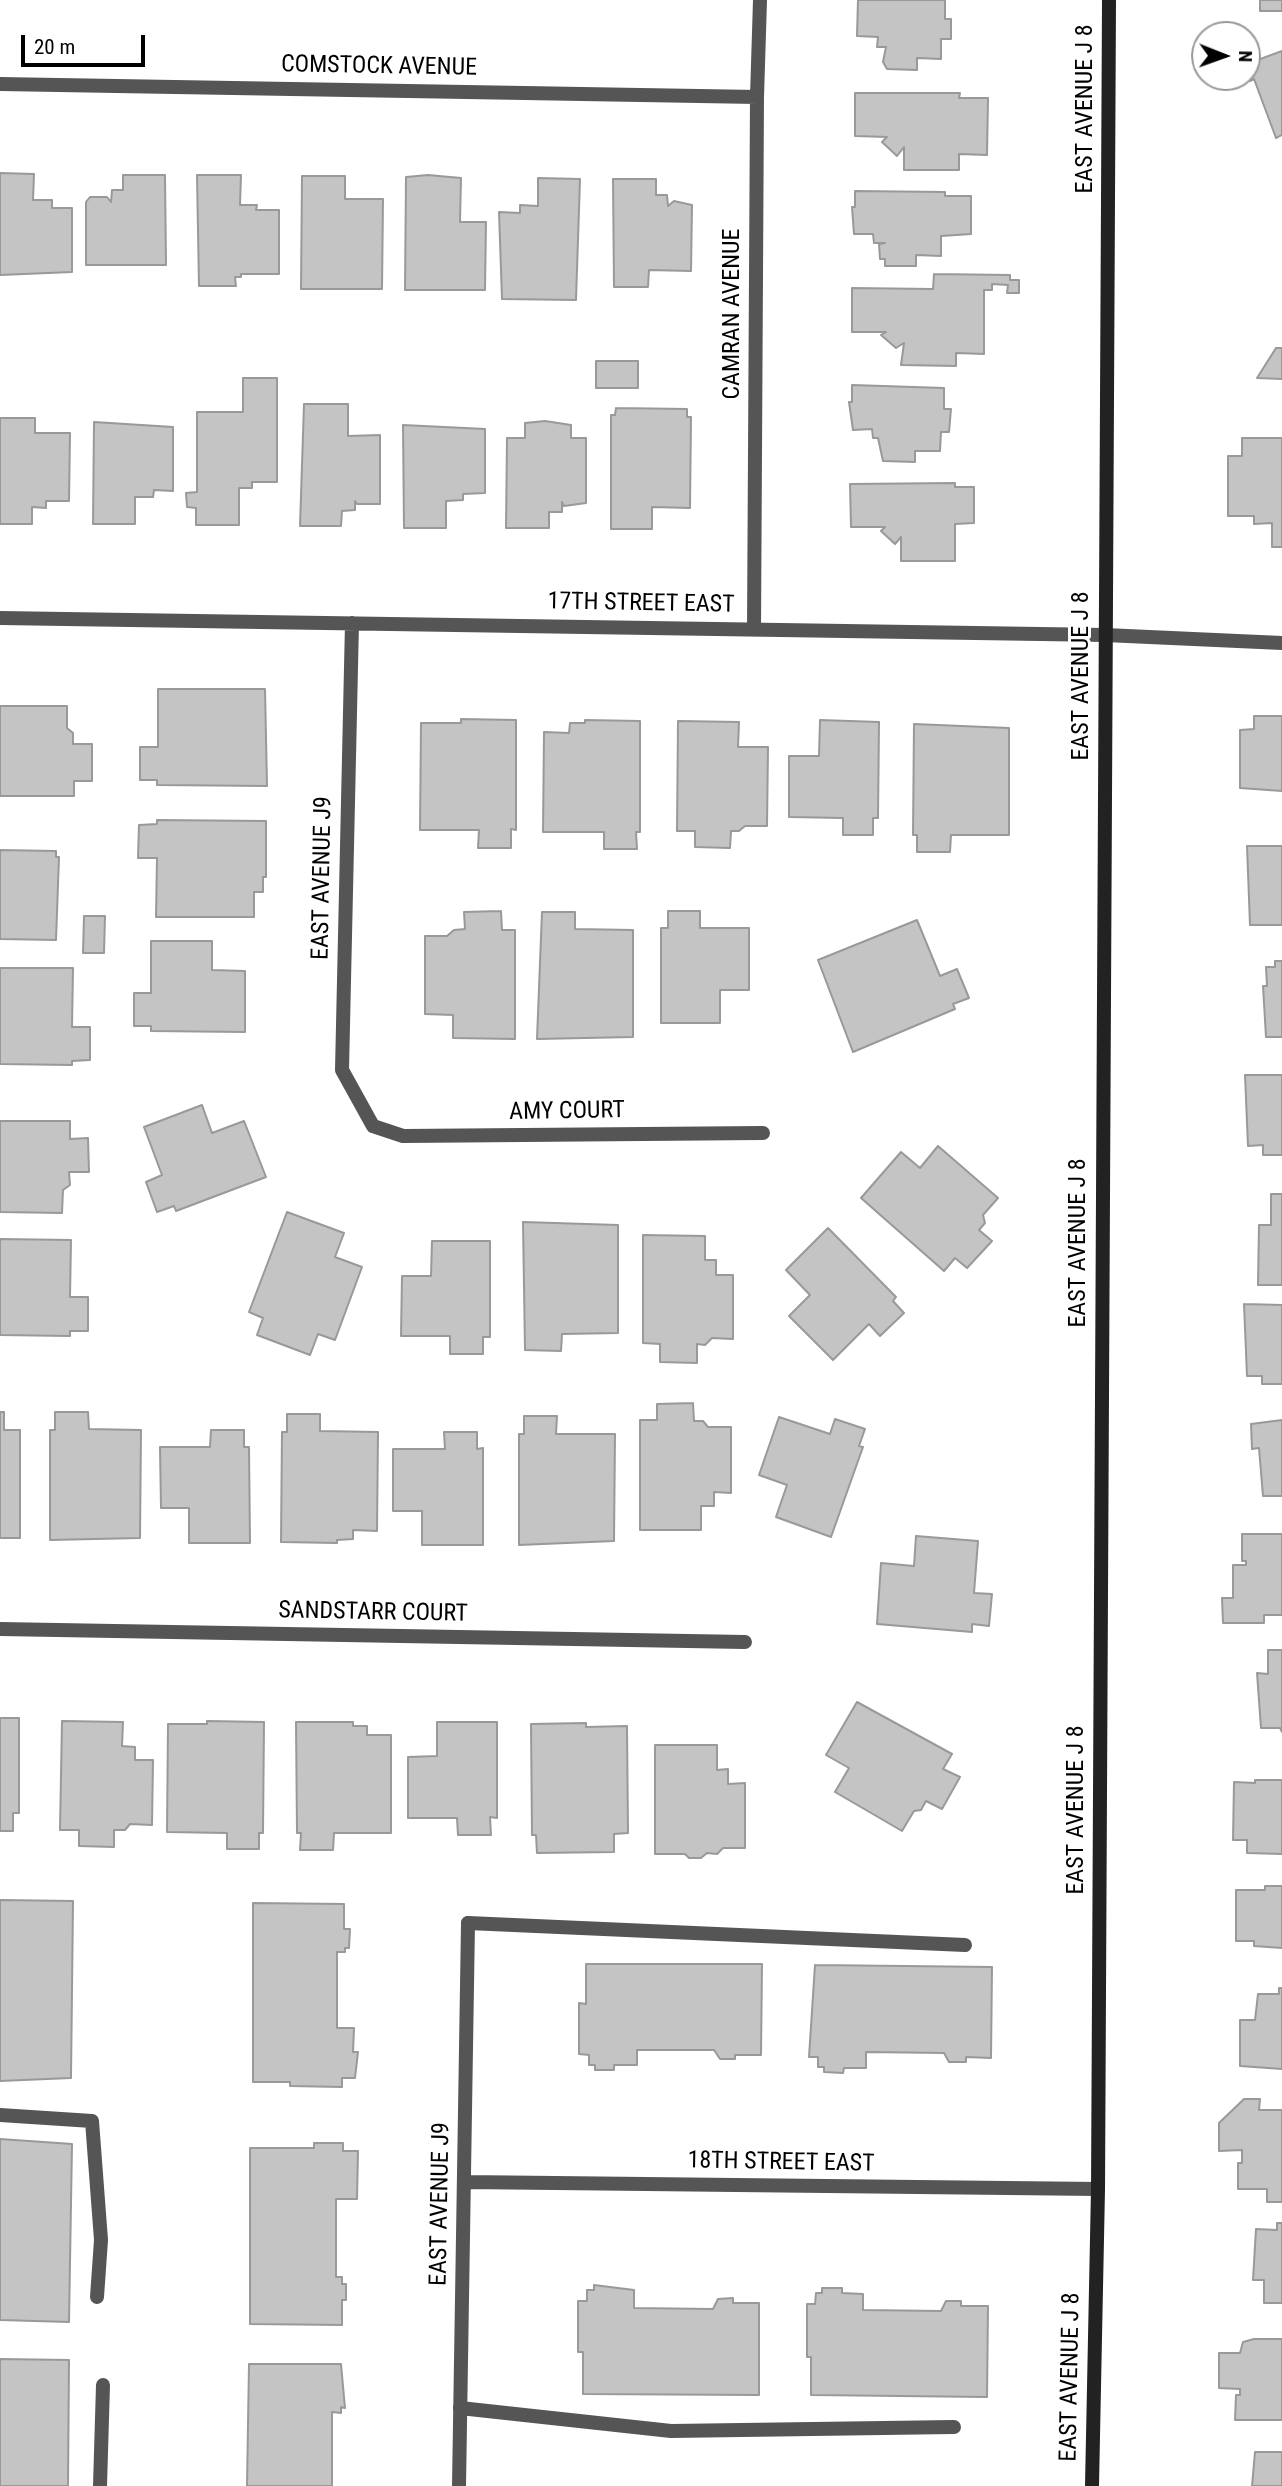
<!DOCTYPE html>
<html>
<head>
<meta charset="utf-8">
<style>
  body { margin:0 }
  #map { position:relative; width:1282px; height:2486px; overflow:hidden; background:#fff; font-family:"Roboto Condensed",sans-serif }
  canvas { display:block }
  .north { position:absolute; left:1191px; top:21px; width:70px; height:70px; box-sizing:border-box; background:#fff; border:2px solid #999; border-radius:50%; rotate:91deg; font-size:19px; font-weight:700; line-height:28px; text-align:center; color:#000 }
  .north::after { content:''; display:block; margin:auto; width:24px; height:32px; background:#000; clip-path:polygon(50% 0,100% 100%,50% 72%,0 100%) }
  .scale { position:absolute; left:21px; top:35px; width:124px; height:32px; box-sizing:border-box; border:4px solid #000; border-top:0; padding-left:9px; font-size:21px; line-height:24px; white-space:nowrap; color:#000; -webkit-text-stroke:5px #fff; paint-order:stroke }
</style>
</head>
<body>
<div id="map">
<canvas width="1282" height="2486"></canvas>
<div class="north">N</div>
<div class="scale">20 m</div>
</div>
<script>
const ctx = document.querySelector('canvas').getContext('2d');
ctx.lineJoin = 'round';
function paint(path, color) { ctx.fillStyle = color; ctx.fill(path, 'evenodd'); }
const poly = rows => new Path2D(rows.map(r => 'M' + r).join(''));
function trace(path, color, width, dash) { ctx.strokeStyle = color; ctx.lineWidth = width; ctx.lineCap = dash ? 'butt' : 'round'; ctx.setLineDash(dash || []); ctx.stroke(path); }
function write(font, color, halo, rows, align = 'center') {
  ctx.font = font + ' "Roboto Condensed",sans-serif'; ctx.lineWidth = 6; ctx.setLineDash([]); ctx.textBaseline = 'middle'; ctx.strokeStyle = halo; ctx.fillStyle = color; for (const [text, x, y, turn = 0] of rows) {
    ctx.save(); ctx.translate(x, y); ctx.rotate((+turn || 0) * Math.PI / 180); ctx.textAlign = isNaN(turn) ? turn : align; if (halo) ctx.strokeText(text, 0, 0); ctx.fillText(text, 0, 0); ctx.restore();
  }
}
const building = poly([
  [858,0,945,0,945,19,951,19,951,39,941,39,941,59,917,58,917,70,887,69,883,62,886,47,877,47,878,37,857,36,858,0],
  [1260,0,1282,0,1282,11,1260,11,1260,0],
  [1282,51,1282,135,1276,138,1254,79,1250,81,1247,64,1282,51],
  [855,93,960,93,959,98,988,98,987,155,959,154,959,170,904,170,904,147,897,156,882,142,887,137,855,136,855,93],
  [0,173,34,174,33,200,52,200,52,208,72,208,72,272,0,275,0,173],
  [123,175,165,175,166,265,86,265,86,202,90,197,107,197,111,202,112,190,123,190,123,175],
  [197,175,241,175,240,205,257,205,256,210,279,210,279,274,241,274,241,277,235,277,236,286,199,286,197,175],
  [428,175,461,178,460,222,486,222,485,290,405,290,406,177,428,175],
  [302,176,345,176,345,199,383,199,382,289,301,289,302,176],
  [538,178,580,179,576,300,502,299,499,212,520,213,520,205,538,206,538,178],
  [613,179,656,179,656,195,667,195,668,206,674,201,692,205,691,271,649,270,648,287,614,287,613,179],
  [855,191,945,192,945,196,971,196,971,234,941,236,941,256,916,255,916,266,885,266,885,259,880,259,879,244,885,243,874,243,873,234,854,234,852,207,855,207,855,191],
  [934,274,1010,275,1010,280,1019,280,1019,293,1007,293,1008,285,992,284,992,290,984,290,984,354,956,353,956,366,901,365,904,343,896,348,881,335,886,332,852,332,852,288,933,289,934,274],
  [1276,348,1282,348,1282,379,1257,378,1276,348],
  [596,361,638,361,638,388,596,388,596,361],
  [243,378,277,378,277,482,252,482,252,488,239,488,239,525,196,525,196,508,187,507,186,493,197,492,197,412,243,412,243,378],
  [852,385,944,388,944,409,951,409,949,432,941,432,940,451,915,451,915,462,883,461,878,438,873,438,872,429,853,430,849,402,852,402,852,385],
  [304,404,348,404,348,436,380,435,380,504,357,504,355,501,355,510,342,511,341,526,300,526,304,404],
  [616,408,687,409,687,417,691,417,690,508,652,507,652,529,611,529,611,415,615,415,616,408],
  [0,418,35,418,35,433,70,433,69,501,46,501,46,508,32,507,32,524,0,524,0,418],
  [545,421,571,425,571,438,586,438,586,503,564,506,562,502,562,512,549,512,549,528,506,528,507,438,525,438,525,423,545,421],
  [94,422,173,427,173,491,154,490,153,497,135,497,135,524,93,524,94,422],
  [403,425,485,429,485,493,463,494,463,500,446,501,446,528,404,528,403,425],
  [1242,438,1282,438,1282,547,1272,547,1272,523,1254,524,1254,516,1228,516,1228,456,1242,456,1242,438],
  [955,483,955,487,974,487,974,523,955,524,955,561,901,561,901,537,895,544,881,531,885,527,851,527,850,484,955,483],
  [158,689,265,689,267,786,157,785,157,780,140,780,140,747,158,747,158,689],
  [0,706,67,706,67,728,73,733,73,744,92,744,92,781,74,781,74,796,0,796,0,706],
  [1254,716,1282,716,1282,791,1240,788,1240,730,1254,729,1254,716],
  [461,719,516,720,516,830,511,829,511,848,478,848,479,830,420,830,421,723,461,723,461,719],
  [585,720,640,721,640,832,636,832,637,849,604,849,604,832,543,832,544,732,569,733,570,723,585,723,585,720],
  [820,720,879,722,878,818,873,818,873,835,843,835,843,818,789,817,789,756,819,756,820,720],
  [678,721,739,722,738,747,768,747,767,826,745,826,739,831,731,831,730,848,695,847,695,831,677,831,678,721],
  [914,724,1009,728,1009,835,951,835,950,852,917,852,917,835,913,835,914,724],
  [157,820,266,821,266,877,263,877,263,892,254,892,254,917,156,917,157,858,138,858,139,825,157,824,157,820],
  [1247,846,1282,846,1282,925,1250,925,1247,846],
  [0,850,56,851,56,857,59,857,56,940,0,939,0,850],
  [501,911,502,930,515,930,515,1039,453,1038,453,1015,425,1014,425,936,447,936,454,930,465,929,464,912,501,911],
  [668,911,700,911,700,928,749,928,749,990,720,990,720,1023,661,1023,661,928,668,928,668,911],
  [542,912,575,912,575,929,633,930,633,1037,537,1039,542,912],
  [84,916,105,916,104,953,83,953,84,916],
  [917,920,940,976,957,969,969,998,953,1004,955,1009,853,1052,818,960,917,920],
  [151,941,212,941,212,970,245,971,245,1032,151,1031,151,1026,134,1026,134,993,151,993,151,941],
  [1275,961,1282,961,1282,1037,1266,1037,1263,986,1267,986,1266,967,1275,967,1275,961],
  [0,968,73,968,72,1027,90,1027,90,1060,72,1061,72,1065,0,1064,0,968],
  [1245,1075,1282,1075,1282,1155,1263,1155,1263,1145,1248,1146,1245,1075],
  [202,1105,212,1133,244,1121,266,1177,176,1211,174,1206,157,1212,146,1182,162,1175,144,1127,202,1105],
  [0,1121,70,1121,70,1139,88,1138,89,1172,69,1172,70,1185,63,1190,62,1213,0,1212,0,1121],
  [938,1146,998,1198,983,1215,985,1223,979,1230,992,1241,967,1268,955,1258,944,1271,861,1198,901,1152,920,1168,938,1146],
  [1271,1194,1282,1194,1282,1285,1258,1285,1259,1225,1271,1225,1271,1194],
  [287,1212,344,1233,335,1257,362,1267,335,1340,318,1334,310,1355,257,1335,263,1318,249,1312,287,1212],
  [523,1222,618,1225,618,1333,562,1334,561,1351,525,1350,523,1222],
  [828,1228,896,1297,893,1301,904,1313,880,1336,869,1324,833,1360,789,1316,810,1295,786,1270,828,1228],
  [643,1235,705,1236,705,1260,716,1260,716,1275,733,1275,733,1339,712,1338,705,1345,697,1344,697,1363,660,1362,660,1344,643,1343,643,1235],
  [0,1239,71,1240,70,1297,88,1297,88,1331,70,1331,70,1336,0,1335,0,1239],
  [432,1241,490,1241,490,1337,483,1337,483,1354,450,1354,450,1336,401,1336,402,1276,431,1276,432,1241],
  [1244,1304,1282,1305,1282,1384,1262,1384,1262,1376,1247,1376,1244,1304],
  [693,1403,694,1421,703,1421,708,1427,731,1427,731,1493,714,1492,714,1506,701,1506,701,1530,640,1530,640,1420,657,1420,657,1404,693,1403],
  [0,1412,4,1412,4,1430,20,1430,20,1538,0,1538,0,1412],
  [55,1412,88,1412,89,1429,141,1430,140,1538,50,1540,50,1430,55,1430,55,1412],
  [287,1414,320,1414,320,1431,378,1432,377,1531,353,1530,353,1539,337,1540,337,1543,281,1542,282,1432,287,1432,287,1414],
  [524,1416,557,1416,556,1434,615,1434,614,1541,519,1545,519,1434,524,1434,524,1416],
  [779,1417,830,1434,835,1419,865,1429,859,1446,863,1447,831,1537,776,1517,787,1485,759,1475,779,1417],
  [1282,1420,1282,1496,1263,1496,1259,1448,1252,1449,1251,1424,1282,1420],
  [211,1430,244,1430,244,1447,249,1447,250,1543,189,1543,189,1508,161,1508,160,1447,210,1447,211,1430],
  [444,1432,477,1432,477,1449,483,1448,483,1545,422,1545,422,1511,393,1511,393,1449,445,1449,444,1432],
  [1242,1534,1282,1534,1282,1615,1264,1615,1264,1623,1223,1623,1222,1598,1233,1598,1233,1565,1246,1565,1246,1561,1242,1561,1242,1534],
  [916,1536,978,1541,974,1593,992,1594,989,1626,972,1624,972,1632,877,1624,881,1563,914,1566,916,1536],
  [1268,1650,1282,1650,1282,1732,1280,1728,1261,1728,1257,1673,1268,1674,1268,1650],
  [857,1702,952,1754,943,1769,960,1777,942,1809,926,1801,921,1810,914,1811,902,1831,835,1792,849,1768,826,1755,857,1702],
  [0,1718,19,1718,19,1813,13,1813,13,1831,0,1831,0,1718],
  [62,1721,123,1722,122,1746,135,1747,135,1760,153,1760,152,1825,130,1824,125,1830,114,1830,114,1847,79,1846,79,1830,60,1830,62,1721],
  [207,1721,264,1722,263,1833,259,1833,259,1849,227,1849,227,1833,167,1832,168,1724,207,1724,207,1721],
  [296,1722,353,1722,353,1726,367,1726,367,1735,391,1735,391,1833,334,1833,333,1850,300,1850,301,1833,297,1833,296,1722],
  [437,1722,497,1722,497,1818,490,1817,491,1835,458,1835,457,1818,408,1818,408,1757,437,1756,437,1722],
  [586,1723,586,1727,627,1726,628,1833,614,1834,614,1852,537,1853,536,1835,532,1835,531,1724,586,1723],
  [655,1745,717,1745,717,1770,728,1769,728,1784,745,1783,745,1848,723,1848,717,1854,707,1853,701,1858,689,1858,685,1854,655,1854,655,1745],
  [1255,1780,1282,1780,1282,1854,1247,1853,1247,1840,1233,1840,1234,1782,1255,1783,1255,1780],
  [1265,1886,1282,1886,1282,1948,1254,1946,1254,1941,1236,1941,1236,1890,1265,1890,1265,1886],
  [0,1900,73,1901,71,2078,0,2081,0,1900],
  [253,1903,344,1904,344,1929,350,1929,349,1948,345,1948,345,1952,337,1952,337,2028,354,2028,353,2052,358,2052,355,2078,342,2078,342,2087,290,2086,290,2082,253,2082,253,1903],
  [586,1964,762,1964,761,2055,735,2055,735,2059,720,2059,714,2050,637,2050,637,2065,614,2065,614,2070,595,2070,595,2065,589,2065,589,2055,579,2054,579,2003,586,2004,586,1964],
  [815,1965,992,1967,991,2058,966,2057,966,2062,949,2062,944,2053,866,2052,866,2068,844,2068,843,2073,824,2072,824,2067,818,2067,818,2057,809,2057,815,1965],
  [1279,1988,1282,1988,1282,2069,1240,2066,1240,2020,1255,2020,1258,1994,1279,1994,1279,1988],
  [1244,2099,1260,2099,1259,2110,1282,2110,1282,2202,1267,2202,1267,2189,1238,2189,1238,2163,1242,2163,1242,2150,1219,2151,1219,2123,1244,2099],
  [0,2139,72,2144,69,2322,0,2320,0,2139],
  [314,2143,343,2143,343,2151,358,2151,357,2199,336,2199,336,2277,342,2277,342,2284,346,2284,346,2300,342,2300,342,2325,250,2324,250,2148,314,2148,314,2143],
  [1277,2223,1282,2223,1282,2303,1264,2303,1264,2280,1253,2280,1256,2229,1277,2230,1277,2223],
  [594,2285,634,2290,634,2308,713,2309,718,2299,733,2298,733,2303,759,2303,759,2395,583,2394,583,2352,578,2352,578,2301,587,2301,587,2290,594,2290,594,2285],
  [822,2288,842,2288,842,2293,863,2294,863,2310,941,2311,946,2301,961,2301,961,2306,988,2306,987,2397,811,2395,811,2357,807,2357,807,2304,815,2304,816,2293,822,2293,822,2288],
  [1254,2339,1282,2339,1282,2420,1235,2420,1236,2395,1240,2395,1240,2389,1219,2388,1219,2353,1240,2353,1243,2342,1254,2339],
  [0,2359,69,2360,68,2486,0,2486,0,2359],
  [249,2364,341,2364,345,2408,341,2407,341,2413,332,2412,332,2486,247,2486,249,2364],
  [1255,2452,1282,2452,1282,2486,1252,2486,1255,2452]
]);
paint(building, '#c4c4c4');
trace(building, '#999', 2);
trace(poly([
  [468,1923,965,1945],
  [0,2115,92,2121,101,2240,97,2297],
  [460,2408,671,2431,954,2427],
  [100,2486,103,2385]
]), '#555', 14);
trace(poly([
  [0,84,757,97],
  [0,618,1105,635,1282,643],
  [352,623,342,1070,373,1126,403,1136,763,1133],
  [754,629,757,97,760,0],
  [0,1629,745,1642],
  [464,2182,1098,2189],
  [459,2486,468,1923]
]), '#555', 14);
trace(poly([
  [1092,2486,1098,2189,1109,0]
]), '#222', 14);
write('24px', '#000', '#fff', [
  ["COMSTOCK AVENUE",379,67,1],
  ["EAST AVENUE J 8",1086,109,-90],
  ["CAMRAN AVENUE",733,314,-90],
  ["17TH STREET EAST",641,604,1],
  ["EAST AVENUE J 8",1082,676,-90],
  ["EAST AVENUE J9",323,878,-89],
  ["AMY COURT",567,1112,-1],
  ["EAST AVENUE J 8",1079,1243,-90],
  ["SANDSTARR COURT",373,1613,1],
  ["EAST AVENUE J 8",1077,1810,-90],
  ["18TH STREET EAST",781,2163,1],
  ["EAST AVENUE J9",441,2204,-89],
  ["EAST AVENUE J 8",1071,2377,-89]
]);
</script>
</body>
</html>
